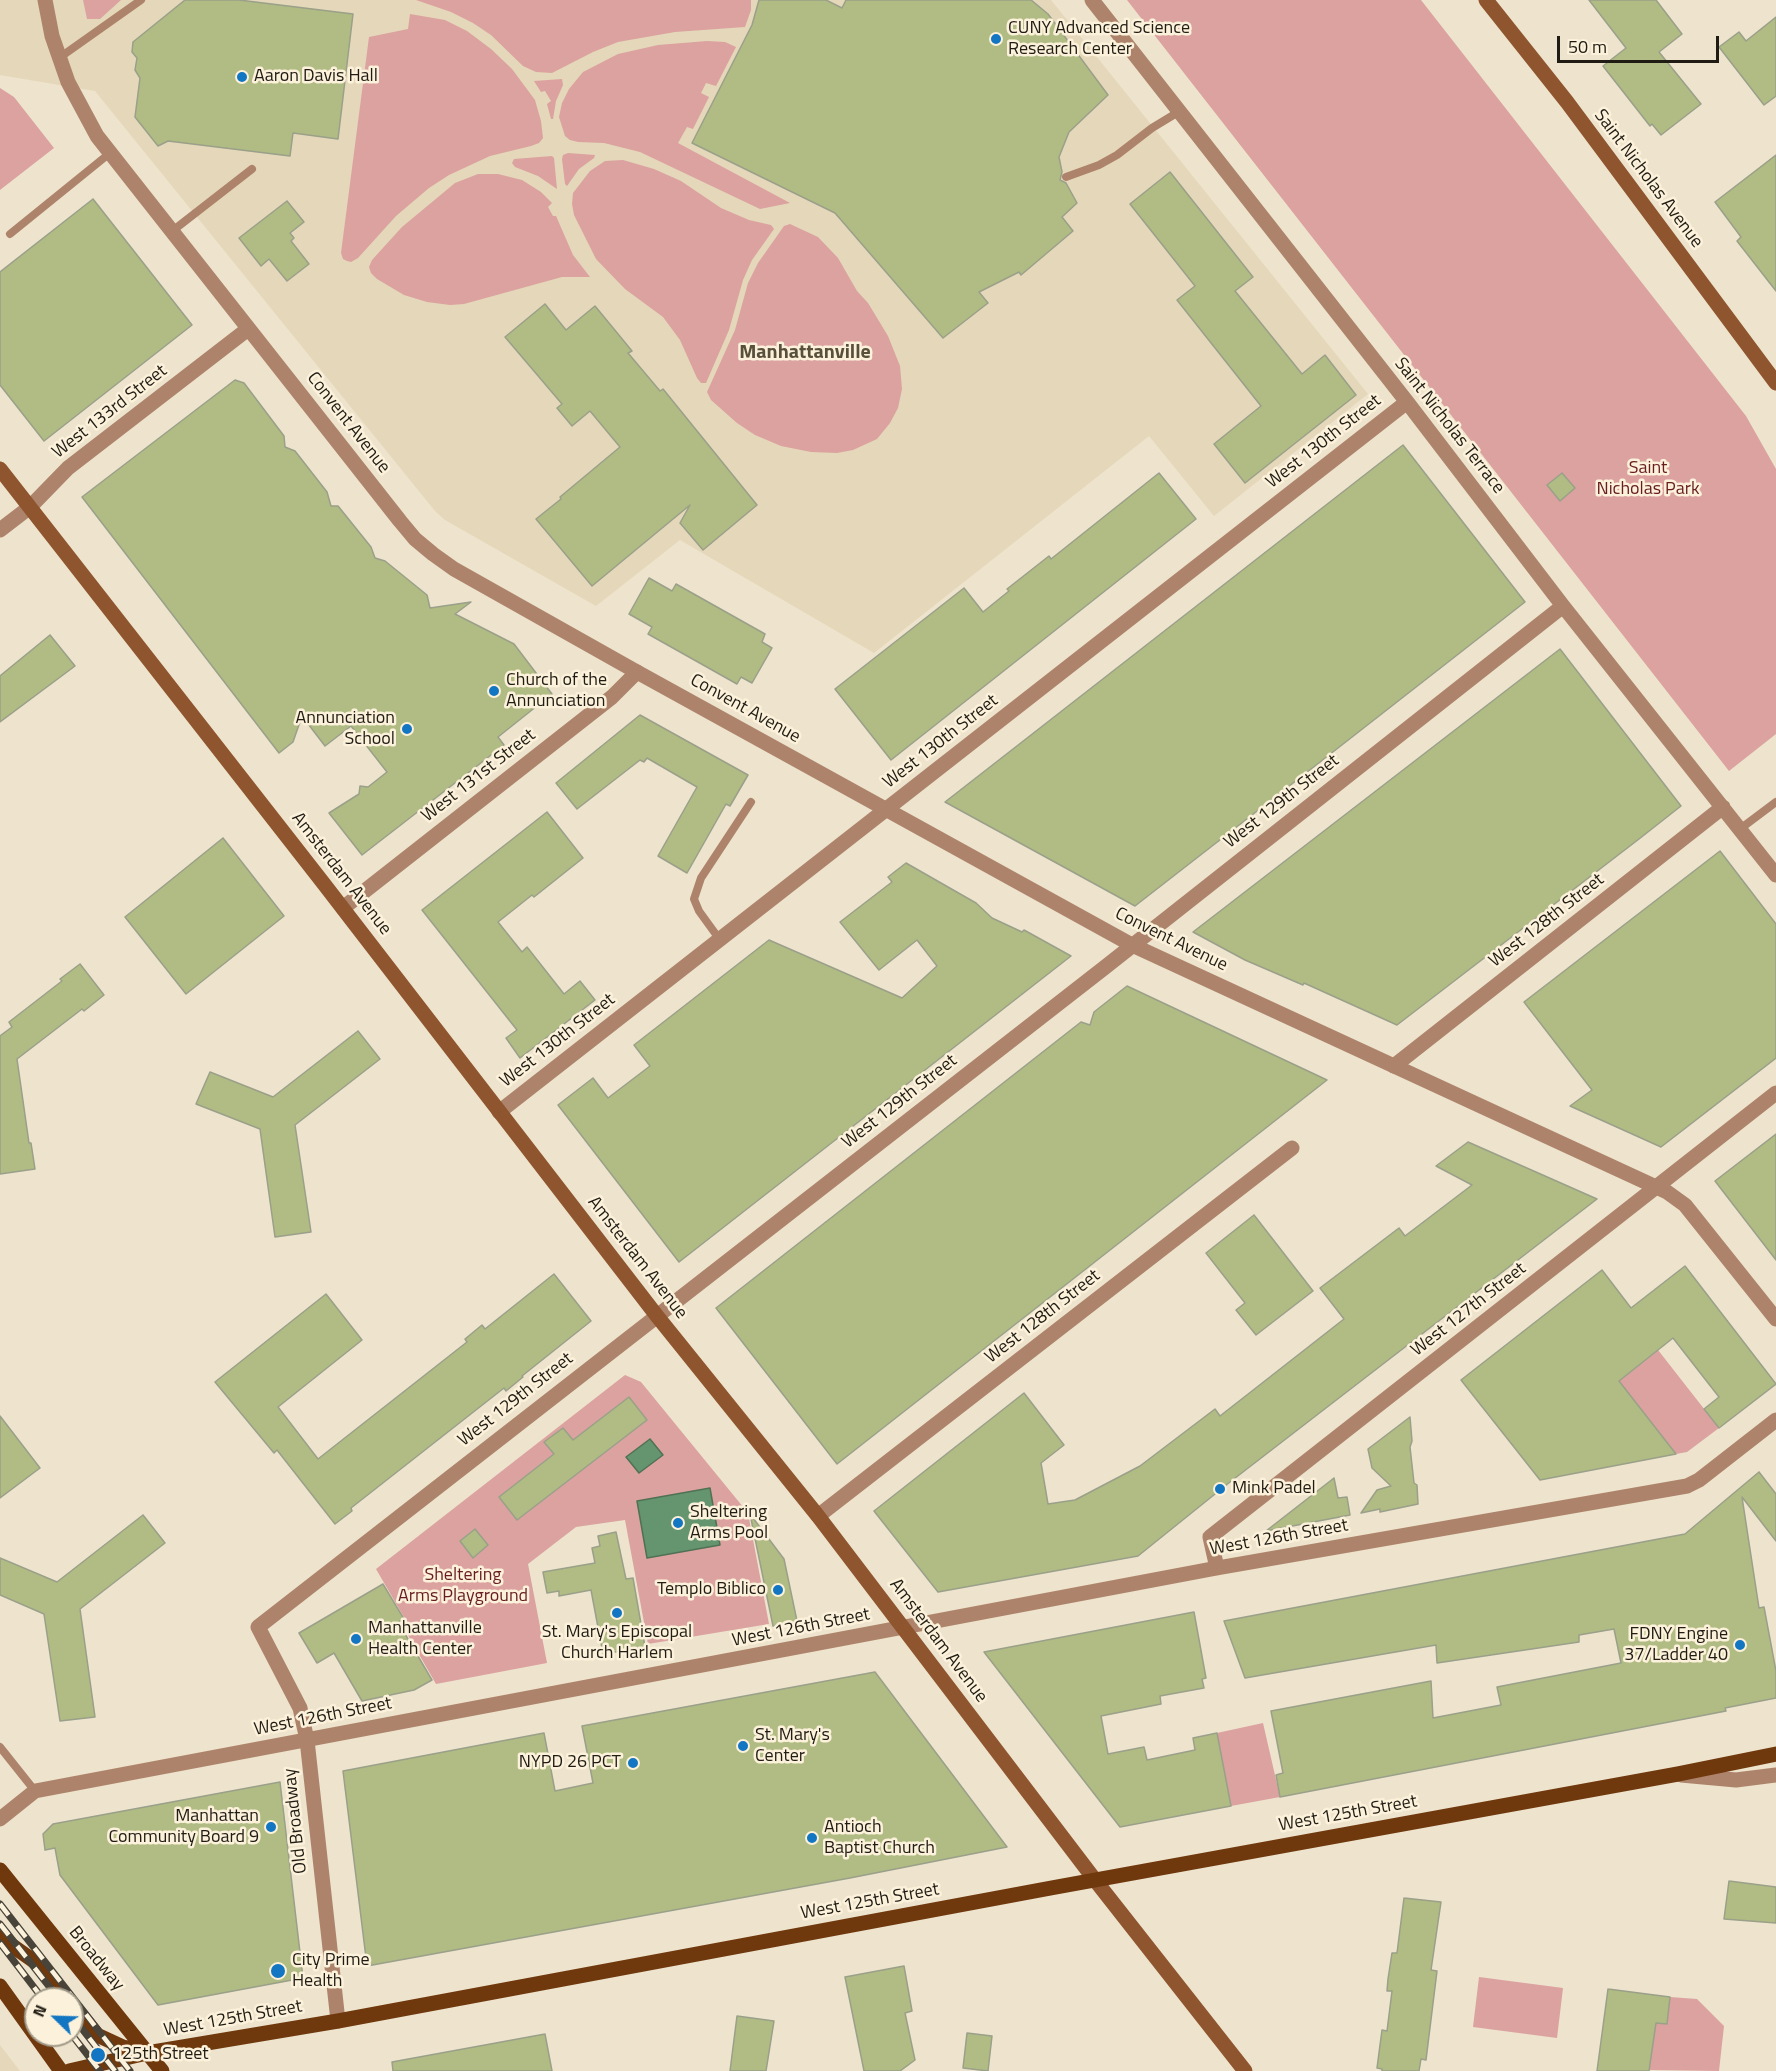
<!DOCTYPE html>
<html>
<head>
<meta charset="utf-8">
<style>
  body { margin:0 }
  #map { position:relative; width:1776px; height:2071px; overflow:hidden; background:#eee3cd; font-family:"Titillium Web",sans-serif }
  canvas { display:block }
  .north { position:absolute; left:24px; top:1987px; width:60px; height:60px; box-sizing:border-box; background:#fcf1da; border:2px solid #a49c8b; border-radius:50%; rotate:293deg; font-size:16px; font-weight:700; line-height:24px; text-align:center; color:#201c14 }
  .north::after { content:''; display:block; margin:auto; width:21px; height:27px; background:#1376c2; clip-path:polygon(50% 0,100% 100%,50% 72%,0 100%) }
  .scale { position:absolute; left:1557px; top:36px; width:162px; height:27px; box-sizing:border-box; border:3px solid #201c14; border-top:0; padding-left:8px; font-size:18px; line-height:21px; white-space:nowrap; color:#201c14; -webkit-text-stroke:4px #fcf1da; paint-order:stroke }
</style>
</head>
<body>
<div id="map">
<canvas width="1776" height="2071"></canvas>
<div class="north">N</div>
<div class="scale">50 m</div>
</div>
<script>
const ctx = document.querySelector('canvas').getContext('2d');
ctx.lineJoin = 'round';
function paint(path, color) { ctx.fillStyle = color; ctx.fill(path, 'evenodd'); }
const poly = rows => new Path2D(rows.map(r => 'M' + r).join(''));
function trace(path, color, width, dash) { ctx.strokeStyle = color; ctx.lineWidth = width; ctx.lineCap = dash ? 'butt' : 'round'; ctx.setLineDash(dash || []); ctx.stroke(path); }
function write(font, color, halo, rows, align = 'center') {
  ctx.font = font + ' "Titillium Web",sans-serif'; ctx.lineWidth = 5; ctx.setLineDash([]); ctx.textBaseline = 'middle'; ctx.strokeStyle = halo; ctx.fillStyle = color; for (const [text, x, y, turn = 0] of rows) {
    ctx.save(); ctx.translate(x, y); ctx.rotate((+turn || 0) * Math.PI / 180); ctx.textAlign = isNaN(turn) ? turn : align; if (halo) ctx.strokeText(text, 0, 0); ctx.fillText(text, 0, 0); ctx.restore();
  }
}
paint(poly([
  [0,0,1051,0,1368,394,1214,516,1149,436,874,653,680,540,596,606,445,520,435,511,95,91,0,75],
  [0,2045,20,2071,0,2071]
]), '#e5d7b9');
paint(poly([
  [83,0,121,0,100,19,87,19],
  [416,0,751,0,751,10,745,27,675,32,618,42,593,52,552,73,536,72,523,66,491,35,473,23,451,12],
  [1127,0,1421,0,1746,416,1776,469,1776,734,1729,771],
  [410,14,445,20,467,31,491,49,512,69,535,100,541,121,543,138,539,143,531,146,490,156,449,175,429,188,396,216,358,258,351,262,347,261,343,259,341,253,369,37,408,29],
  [707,41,725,42,736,47,716,86,706,83,701,93,709,97,693,129,687,127,678,143,790,203,760,209,640,152,604,143,578,142,570,140,565,136,559,117,562,103,569,89,583,72,618,54,658,45],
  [562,79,563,85,556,101,553,119,551,119,547,104,551,101,545,91,541,92,534,81],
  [0,88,14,97,54,148,0,190],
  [568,153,595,155,594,158,579,169,567,186,565,184,562,159,563,155],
  [552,156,554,158,557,189,538,176,515,167,512,163,514,159],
  [623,160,654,169,681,181,721,208,749,220,771,225,774,229,752,260,743,280,729,330,706,383,701,383,697,378,680,340,663,317,625,289,596,259,574,215,572,204,573,193,590,171,605,161],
  [478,174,498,174,522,180,541,192,552,203,548,207,553,216,556,216,573,255,590,277,562,277,464,304,450,305,427,302,404,295,377,279,371,273,369,267,372,260,402,227,455,183],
  [790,224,818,237,838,258,857,291,868,303,888,336,900,366,902,389,898,408,890,423,877,439,853,450,837,453,811,452,781,446,755,435,737,423,711,400,707,392,735,330,748,283,758,263,784,226],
  [1658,1350,1719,1428,1687,1452,1676,1454,1619,1381],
  [625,1375,641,1382,748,1513,769,1624,648,1644,625,1520,576,1527,528,1564,547,1663,436,1684,401,1623,405,1619,376,1569],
  [1263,1723,1280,1797,1231,1806,1217,1733],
  [1479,1977,1563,1988,1557,2038,1473,2027],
  [1670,1997,1697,1999,1724,2026,1719,2071,1649,2070,1656,2023,1667,2024]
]), '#dba2a0');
const water = poly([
  [650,1439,663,1455,639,1473,626,1457,650,1439],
  [710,1488,720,1545,647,1558,637,1501,710,1488]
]);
paint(water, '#64956f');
trace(water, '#507154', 1.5);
const building = poly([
  [185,0,239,0,353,14,338,139,293,133,290,156,168,141,158,146,135,117,140,78,135,70,137,58,132,52,133,42,185,0],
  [759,0,826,0,842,8,846,0,1031,0,1048,14,1108,95,1069,132,1059,157,1062,172,1060,180,1066,183,1077,203,1062,217,1073,231,1021,275,1019,272,979,292,988,303,943,338,835,213,692,143,752,25,759,0],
  [1589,0,1656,0,1682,34,1659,52,1701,104,1661,135,1652,124,1650,126,1603,66,1626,48,1589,0],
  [1776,17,1776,96,1764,105,1719,47,1739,32,1746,41,1776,17],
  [1776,155,1776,291,1737,241,1741,237,1715,202,1776,155],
  [1170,172,1253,277,1235,291,1302,374,1325,355,1356,395,1245,483,1214,444,1261,406,1177,300,1195,286,1130,204,1170,172],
  [93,199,192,325,44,441,0,385,0,272,93,199],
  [287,201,304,222,290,233,294,238,291,241,309,264,287,281,269,259,261,266,239,238,287,201],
  [545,304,566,330,595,306,632,351,628,353,660,391,663,389,757,505,703,550,680,523,690,505,592,586,536,519,561,499,560,497,620,447,590,411,572,426,557,408,562,404,505,337,545,304],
  [235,380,244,383,284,436,285,447,295,451,327,492,331,506,338,506,371,547,375,558,385,561,427,595,430,608,471,602,455,614,514,644,552,694,498,737,504,745,362,855,329,813,359,794,360,786,368,787,387,772,351,726,325,746,302,716,293,742,279,753,82,497,235,380],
  [1403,445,1525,602,1306,773,1135,906,945,802,1403,445],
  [1159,473,1196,519,891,760,835,689,964,588,983,612,1009,591,1007,589,1049,556,1051,559,1159,473],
  [1562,473,1575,488,1560,501,1547,485,1562,473],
  [649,578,672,591,676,584,765,634,762,642,772,648,752,683,741,677,737,684,648,634,652,627,629,614,649,578],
  [50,635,75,666,0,722,0,676,50,635],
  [1560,649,1681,806,1639,839,1397,1025,1304,983,1303,985,1245,960,1193,932,1560,649],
  [640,715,748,775,730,806,726,804,687,873,658,856,697,787,647,758,644,762,640,760,577,809,556,783,640,715],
  [547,812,583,858,534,897,532,895,498,922,522,952,527,947,564,994,580,981,595,1000,520,1058,506,1038,517,1030,422,910,547,812],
  [223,838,284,916,186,994,125,917,223,838],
  [1720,851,1776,924,1776,1058,1661,1147,1570,1106,1592,1090,1524,1002,1720,851],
  [906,863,976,903,992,918,1022,932,1024,930,1071,956,679,1262,558,1105,593,1078,608,1098,650,1066,634,1045,769,940,902,998,937,966,917,940,879,970,840,922,892,882,888,877,906,863],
  [80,964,104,995,84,1011,82,1009,17,1059,29,1143,31,1143,35,1169,0,1174,0,1036,12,1027,9,1022,62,981,60,979,80,964],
  [1127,986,1327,1080,837,1464,716,1308,1081,1022,1090,1025,1094,1012,1127,986],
  [358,1031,380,1059,295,1125,311,1232,275,1237,260,1129,196,1104,210,1072,273,1097,358,1031],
  [1776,1134,1776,1260,1715,1181,1776,1134],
  [1468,1142,1597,1199,1230,1482,1138,1556,938,1592,874,1511,1024,1393,1064,1445,1041,1463,1048,1504,1075,1500,1140,1466,1215,1409,1220,1416,1344,1319,1320,1288,1399,1228,1405,1236,1472,1185,1436,1166,1468,1142],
  [1254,1215,1313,1291,1256,1335,1236,1310,1245,1303,1206,1253,1254,1215],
  [1685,1266,1776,1384,1719,1428,1704,1409,1719,1397,1673,1338,1619,1381,1676,1454,1540,1480,1461,1380,1602,1270,1631,1308,1685,1266],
  [554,1274,591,1321,522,1376,523,1377,506,1391,504,1388,351,1508,352,1511,335,1524,277,1450,274,1453,215,1382,326,1294,362,1340,278,1407,318,1459,467,1342,465,1339,482,1325,485,1329,554,1274],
  [629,1397,647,1420,517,1520,499,1497,554,1454,544,1442,563,1428,573,1440,629,1397],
  [0,1416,40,1468,0,1498,0,1416],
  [1410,1417,1412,1441,1410,1447,1414,1483,1417,1485,1418,1504,1380,1512,1380,1509,1361,1513,1377,1490,1391,1486,1372,1468,1368,1449,1410,1417],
  [1759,1472,1776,1494,1776,1541,1742,1497,1759,1608,1764,1607,1776,1671,1776,1698,1725,1708,1726,1711,1280,1797,1276,1775,1283,1773,1271,1711,1431,1681,1433,1718,1501,1705,1497,1687,1621,1663,1614,1629,1579,1635,1579,1642,1437,1663,1436,1645,1245,1678,1224,1621,1685,1534,1759,1472],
  [1334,1478,1338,1498,1347,1497,1350,1515,1266,1531,1334,1478],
  [750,1514,784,1559,797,1621,773,1626,750,1514],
  [143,1515,165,1543,80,1609,95,1717,60,1721,44,1614,0,1595,0,1558,57,1582,143,1515],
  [475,1529,488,1545,473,1558,460,1541,475,1529],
  [616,1532,626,1579,633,1578,645,1647,603,1654,591,1590,559,1596,559,1591,547,1593,543,1572,595,1563,592,1548,600,1546,598,1536,616,1532],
  [383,1584,404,1619,398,1622,432,1680,414,1690,362,1701,334,1653,317,1663,299,1633,383,1584],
  [1194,1612,1206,1678,1202,1679,1204,1688,1160,1696,1161,1704,1101,1716,1108,1754,1144,1747,1147,1760,1195,1750,1193,1738,1217,1733,1231,1806,1120,1827,984,1652,1194,1612],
  [875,1672,1007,1847,850,1878,367,1966,343,1771,544,1733,555,1791,593,1783,582,1726,875,1672],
  [280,1782,303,1978,158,2005,60,1875,55,1848,45,1850,43,1834,53,1824,280,1782],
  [1729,1881,1776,1887,1776,1923,1724,1919,1729,1881],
  [1404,1898,1441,1902,1431,1970,1437,1971,1426,2060,1421,2059,1419,2071,1382,2071,1382,2069,1377,2068,1382,2030,1387,2031,1392,1991,1387,1991,1388,1979,1392,1953,1397,1953,1404,1898],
  [904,1966,912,2011,905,2013,915,2060,900,2071,864,2071,845,1977,904,1966],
  [1608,1989,1670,1997,1667,2024,1656,2023,1649,2071,1597,2071,1608,1989],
  [737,2016,774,2021,766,2071,730,2071,737,2016],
  [967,2033,992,2036,988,2071,963,2068,967,2033],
  [545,2034,552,2071,393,2071,392,2062,545,2034]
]);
paint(building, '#b0bc83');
trace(building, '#9aa089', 1.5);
trace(poly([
  [59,58,141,0],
  [1066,177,1099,165,1117,155,1152,128,1180,111],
  [171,232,252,169],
  [10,234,110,153],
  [1740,829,1776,802],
  [720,940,699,911,694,899,701,878,751,802],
  [0,1747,35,1791]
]), '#ad846b', 8);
trace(poly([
  [1092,0,1407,402,1563,606,1776,875],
  [0,530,30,507,68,468,248,329],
  [343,908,612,697,637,672],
  [1394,1066,1723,807],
  [499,1112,1407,402],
  [818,1516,1292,1148],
  [1217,1568,1210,1537,1776,1093],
  [1681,1775,1736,1780,1776,1775],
  [0,1819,35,1791,1217,1568,1687,1486,1699,1480,1776,1420],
  [338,2021,307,1740,300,1708,258,1627,1104,968,1563,606]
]), '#ad846b', 15);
trace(poly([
  [45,0,52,36,68,82,97,136,400,521,415,539,433,554,454,569,637,672,1132,945,1667,1192,1685,1205,1776,1319]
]), '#ad846b', 15);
trace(poly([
  [1486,0,1567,102,1776,383],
  [0,469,324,884,657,1316,818,1516,1095,1880,1245,2071]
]), '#8e552e', 15);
trace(poly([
  [0,1870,162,2071],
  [0,1937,41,1966,68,1999],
  [0,1986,61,2071],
  [72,2004,97,2035,123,2047,147,2053],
  [69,2071,147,2053,338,2021,1051,1888,1678,1774,1776,1754]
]), '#6f380d', 15);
const rail = poly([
  [0,1904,130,2071],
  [0,1924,59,1999],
  [0,1943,43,1999],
  [72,2016,115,2071],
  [72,2035,100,2071]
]);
trace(rail, '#494439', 7);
trace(rail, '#fcf1da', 4.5, [14]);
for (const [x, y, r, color] of [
  [996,39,6,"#1376c2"],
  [242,77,6,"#1376c2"],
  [494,691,6,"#1376c2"],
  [407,729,6,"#1376c2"],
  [1220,1489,6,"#1376c2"],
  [678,1523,6,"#1376c2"],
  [778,1590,6,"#1376c2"],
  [617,1613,6,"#1376c2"],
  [356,1639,6,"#1376c2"],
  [1740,1645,6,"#1376c2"],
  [743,1746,6,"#1376c2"],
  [633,1763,6,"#1376c2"],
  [271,1827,6,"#1376c2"],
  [812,1838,6,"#1376c2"],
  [278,1971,8,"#1376c2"],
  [98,2055,8,"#1376c2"]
]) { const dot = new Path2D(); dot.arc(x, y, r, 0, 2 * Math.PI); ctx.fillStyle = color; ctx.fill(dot); trace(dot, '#fcf1da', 2); }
write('18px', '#201c14', '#fcf1da', [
  ["CUNY Advanced Science",1008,29],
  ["Research Center",1008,50],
  ["Aaron Davis Hall",254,77],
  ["Church of the",506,681],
  ["Annunciation",506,702],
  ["Annunciation",395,719,"right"],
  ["School",395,740,"right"],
  ["Mink Padel",1232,1489],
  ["Sheltering",690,1513],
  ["Arms Pool",690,1534],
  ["Templo Biblico",766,1590,"right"],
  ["Manhattanville",368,1629],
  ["Health Center",368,1650],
  ["St. Mary's Episcopal",617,1633,"center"],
  ["Church Harlem",617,1654,"center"],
  ["FDNY Engine",1728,1635,"right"],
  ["37/Ladder 40",1728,1656,"right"],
  ["St. Mary's",755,1736],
  ["Center",755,1757],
  ["NYPD 26 PCT",621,1763,"right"],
  ["Manhattan",259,1817,"right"],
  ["Community Board 9",259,1838,"right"],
  ["Antioch",824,1828],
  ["Baptist Church",824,1849],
  ["City Prime",292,1961],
  ["Health",292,1982],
  ["125th Street",112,2055]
], 'left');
write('18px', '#201c14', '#fcf1da', [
  ["Saint Nicholas Avenue",1648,179,53],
  ["West 133rd Street",110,412,-38],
  ["Convent Avenue",348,423,52],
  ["Saint Nicholas Terrace",1449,426,52],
  ["West 130th Street",1324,442,-38],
  ["Convent Avenue",745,709,29],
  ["West 130th Street",941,742,-38],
  ["West 131st Street",479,776,-38],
  ["West 129th Street",1282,802,-38],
  ["Amsterdam Avenue",341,874,52],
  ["West 128th Street",1547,921,-38],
  ["Convent Avenue",1171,940,26],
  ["West 130th Street",558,1041,-38],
  ["West 129th Street",900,1102,-38],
  ["Amsterdam Avenue",637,1258,52],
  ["West 127th Street",1469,1310,-38],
  ["West 128th Street",1043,1317,-38],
  ["West 129th Street",516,1400,-38],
  ["West 126th Street",1279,1538,-10],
  ["West 126th Street",801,1628,-11],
  ["Amsterdam Avenue",938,1641,53],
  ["West 126th Street",323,1717,-11],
  ["West 125th Street",1348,1814,-10],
  ["Old Broadway",296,1821,-96],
  ["West 125th Street",870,1902,-10],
  ["Broadway",96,1959,51],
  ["West 125th Street",233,2019,-10]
]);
write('18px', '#671c21', '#fcf1da', [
  ["Saint",1648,469],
  ["Nicholas Park",1648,490],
  ["Sheltering",463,1576],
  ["Arms Playground",463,1597]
]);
write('bold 20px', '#59503c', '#fcf1da', [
  ["Manhattanville",805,353]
]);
</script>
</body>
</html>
